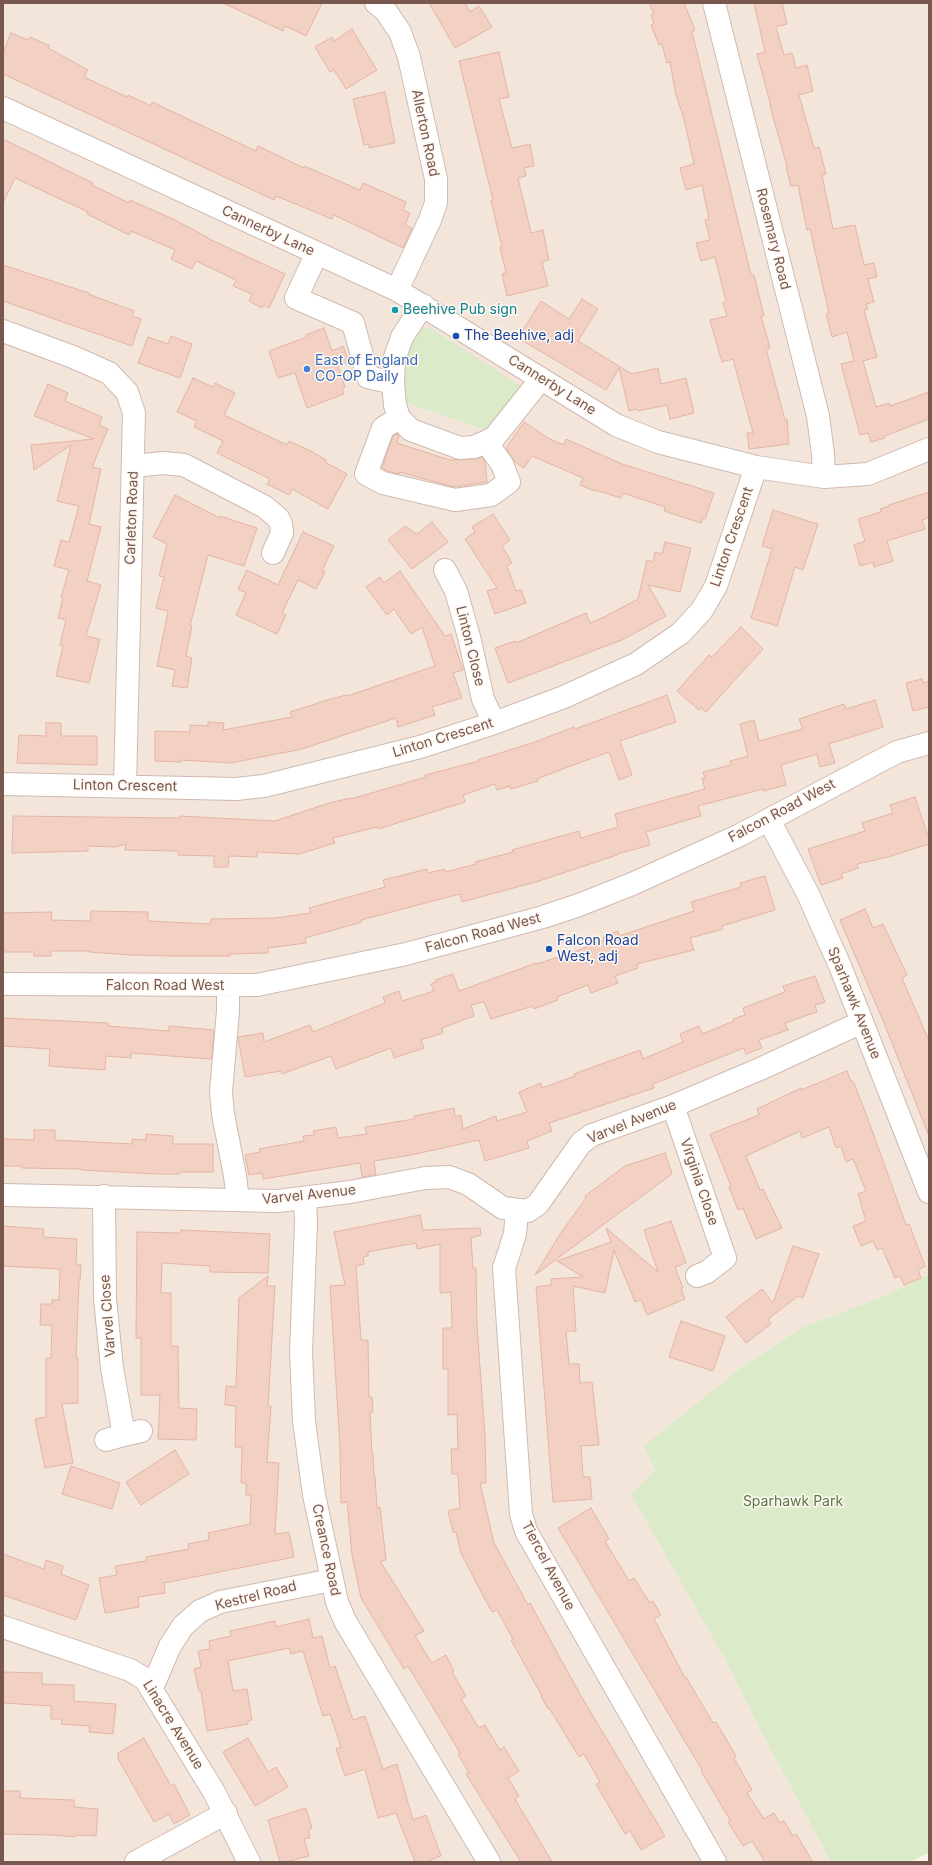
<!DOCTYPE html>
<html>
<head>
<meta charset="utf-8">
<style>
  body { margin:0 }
  #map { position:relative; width:932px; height:1865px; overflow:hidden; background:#fcf4eb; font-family:Inter,sans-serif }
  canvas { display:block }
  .frame { position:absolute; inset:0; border:4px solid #78584e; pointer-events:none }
</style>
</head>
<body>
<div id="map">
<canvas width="932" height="1865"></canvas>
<div class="frame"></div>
</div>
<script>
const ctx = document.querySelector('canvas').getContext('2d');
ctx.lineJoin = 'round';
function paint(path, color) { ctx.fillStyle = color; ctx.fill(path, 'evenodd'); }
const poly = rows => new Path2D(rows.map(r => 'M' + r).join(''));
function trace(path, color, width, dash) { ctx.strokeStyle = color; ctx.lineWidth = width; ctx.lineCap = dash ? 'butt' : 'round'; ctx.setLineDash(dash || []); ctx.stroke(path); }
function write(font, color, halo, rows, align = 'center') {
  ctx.font = font + ' Inter,sans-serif'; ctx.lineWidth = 3; ctx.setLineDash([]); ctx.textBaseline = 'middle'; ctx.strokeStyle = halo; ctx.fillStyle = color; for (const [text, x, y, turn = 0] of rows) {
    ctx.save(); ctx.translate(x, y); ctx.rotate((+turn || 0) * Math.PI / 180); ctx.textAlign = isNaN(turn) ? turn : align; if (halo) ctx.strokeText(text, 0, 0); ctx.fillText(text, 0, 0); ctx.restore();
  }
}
paint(poly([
  [3,3,929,3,929,1274,887,1295,803,1327,743,1366,645,1446,724,1657,765,1739,831,1862,3,1862]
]), '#f4e5da');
paint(poly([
  [423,328,430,328,521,386,522,390,489,431,406,403,402,365,413,334],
  [929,1274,929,1853,909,1862,831,1862,765,1739,724,1657,631,1494,655,1471,644,1446,743,1366,803,1327,887,1295]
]), '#dbebc9');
const building = poly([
  [223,3,322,3,306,36,285,26,283,31,223,3],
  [429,3,465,3,470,12,479,6,492,27,455,48,429,3],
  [649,3,684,3,695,30,692,32,751,275,754,275,764,316,761,316,770,348,766,349,785,420,787,419,789,444,749,449,747,433,753,433,733,359,722,362,710,320,727,316,723,303,726,301,715,257,701,261,696,243,710,240,705,220,709,219,702,185,686,190,680,168,694,164,684,119,676,95,670,62,667,63,662,44,659,45,651,25,654,23,651,15,654,14,649,3],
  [754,3,782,3,787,24,776,27,784,55,792,53,796,68,807,65,813,91,799,95,814,148,819,147,826,174,822,175,833,229,855,225,864,265,874,263,877,277,868,279,874,302,866,304,868,309,864,310,877,357,863,361,876,407,889,403,890,406,929,392,929,419,885,436,885,438,871,442,868,433,860,435,841,364,854,361,847,332,832,337,826,314,829,313,810,229,807,230,798,185,791,186,786,167,787,166,770,106,771,106,757,54,765,52,754,3],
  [352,29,377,70,346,89,334,70,330,72,315,47,332,37,334,41,352,29],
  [11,33,28,40,30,37,50,46,48,48,88,70,84,77,127,97,128,95,151,106,152,102,256,151,258,146,304,168,304,166,360,190,363,183,406,202,403,210,410,213,405,225,412,228,403,248,334,215,332,219,276,196,274,200,3,74,3,52,11,33],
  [499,52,509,97,499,99,512,148,530,144,534,166,524,168,526,176,518,178,531,233,543,230,549,260,542,262,548,286,507,296,502,274,506,273,500,247,502,247,491,201,493,200,459,61,499,52],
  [385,92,395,143,369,148,369,144,364,145,353,99,385,92],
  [3,139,93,183,92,185,129,203,130,200,171,218,207,237,207,238,285,274,269,308,264,305,262,308,249,301,252,294,233,286,236,280,196,261,192,269,171,259,175,250,131,231,129,235,87,214,88,212,15,178,3,203,3,139],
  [3,265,89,293,88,294,134,311,132,316,141,319,132,346,3,301,3,265],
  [582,299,598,309,578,341,632,374,658,368,661,384,686,378,694,413,670,419,667,405,638,411,637,409,629,411,619,368,606,390,518,338,541,301,569,319,582,299],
  [324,328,332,351,343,346,349,362,338,366,345,387,342,388,344,394,307,408,295,373,278,378,269,351,307,337,306,335,324,328],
  [171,336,192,344,180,378,138,363,148,337,168,344,171,336],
  [193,378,213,387,215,383,235,393,224,415,287,445,289,441,311,451,326,460,325,462,347,474,328,509,292,489,289,495,267,484,270,479,217,453,223,441,194,427,197,421,177,412,193,378],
  [48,384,68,393,65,401,102,417,99,425,108,429,92,467,101,469,89,524,101,527,87,581,101,585,86,636,100,639,89,683,56,676,63,646,60,645,66,620,58,618,63,598,61,597,69,570,54,566,61,540,69,542,79,506,57,501,71,445,34,470,31,445,94,439,34,416,48,384],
  [524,422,548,438,564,445,566,439,622,464,714,493,705,519,703,518,701,523,664,511,665,507,623,493,621,498,595,490,594,491,580,485,583,478,532,456,524,468,514,461,506,448,524,422],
  [397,434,399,436,397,443,450,460,475,459,482,457,485,462,487,482,454,487,399,472,399,474,387,471,382,468,393,436,397,434],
  [929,492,929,517,922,520,925,529,887,541,893,561,874,567,873,562,860,566,854,545,865,541,858,519,881,512,880,509,889,506,889,505,929,492],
  [175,495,220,518,220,516,257,528,244,566,208,555,190,626,192,626,186,656,192,658,187,688,172,686,175,670,157,666,168,611,156,608,164,577,159,576,167,544,153,537,175,495],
  [773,510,818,524,803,570,795,567,777,626,751,618,772,549,762,546,773,510],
  [493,514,510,540,502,546,512,563,507,566,516,591,521,590,526,603,495,614,487,591,497,588,465,539,475,532,472,527,493,514],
  [432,522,448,542,412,569,388,540,405,526,417,534,432,522],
  [303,532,334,546,322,571,325,572,316,589,298,580,282,613,286,615,277,634,236,615,246,593,238,589,247,570,278,585,303,532],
  [665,542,691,548,680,592,648,585,666,616,622,640,508,683,495,648,515,641,516,643,586,613,590,623,604,617,638,599,647,560,653,562,655,552,662,554,665,542],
  [400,571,445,636,451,634,463,670,453,673,462,698,432,707,435,715,398,727,396,718,302,749,231,763,181,760,181,762,155,761,155,731,190,732,190,725,208,726,208,722,224,723,223,730,292,717,290,712,327,700,346,695,347,696,435,666,422,627,411,634,394,609,387,615,366,587,380,577,384,583,400,571],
  [741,627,763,649,706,712,701,708,699,710,677,691,709,655,712,657,741,627],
  [922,679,923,683,929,681,929,707,913,711,906,683,922,679],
  [667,695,676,722,620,741,632,775,619,780,609,752,568,767,537,779,538,781,511,789,510,786,497,790,495,784,463,795,465,802,378,829,377,827,333,838,335,843,299,854,257,852,257,857,229,856,228,867,214,867,214,856,178,855,178,851,125,850,126,844,115,847,88,846,88,851,12,853,13,816,180,818,180,816,275,821,326,804,350,798,351,799,426,777,425,775,479,761,478,760,535,742,574,727,575,729,667,695],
  [875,700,883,727,829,744,835,763,820,767,817,754,781,765,786,785,764,791,763,789,698,806,701,816,646,832,650,845,617,854,617,855,539,881,462,902,460,894,361,920,362,922,305,938,306,943,268,948,268,953,230,954,230,956,173,956,130,955,89,952,89,951,51,951,51,956,34,956,34,952,3,952,3,913,52,912,51,920,90,921,91,911,148,912,148,921,150,921,210,924,211,919,275,918,311,913,309,908,385,887,383,880,427,869,428,873,445,869,445,872,476,864,475,862,513,852,512,850,579,831,581,838,618,827,615,814,705,789,702,778,705,778,703,772,731,765,730,761,748,756,740,724,754,720,759,741,803,729,799,719,844,704,846,709,875,700],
  [46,723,61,723,61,736,97,736,97,765,17,763,19,735,46,736,46,723],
  [915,797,929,839,929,844,888,857,857,864,859,868,841,874,843,878,821,885,808,849,865,831,862,823,893,813,890,805,915,797],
  [765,876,775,910,722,926,723,929,690,938,694,950,637,964,638,968,615,976,618,983,591,993,588,985,557,997,558,1000,534,1009,533,1006,491,1019,484,1002,471,1005,474,1016,442,1028,443,1033,421,1040,424,1048,394,1058,391,1048,336,1069,331,1056,282,1074,281,1071,245,1077,238,1037,263,1033,264,1042,310,1025,313,1032,385,1003,383,997,399,991,402,1001,434,991,431,984,436,982,435,980,453,974,459,991,536,963,537,964,576,951,604,940,603,937,618,931,619,936,694,911,691,902,741,887,740,883,765,876],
  [865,909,873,928,883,924,907,975,902,978,929,1041,929,1136,884,1023,840,920,865,909],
  [815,976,825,1002,815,1005,817,1012,785,1023,788,1030,759,1040,762,1048,746,1054,744,1048,653,1084,654,1088,549,1123,552,1131,527,1141,529,1148,485,1161,479,1140,411,1155,374,1161,376,1174,362,1177,360,1163,263,1179,262,1173,249,1175,245,1155,260,1152,259,1149,304,1141,303,1136,315,1135,313,1131,336,1127,338,1138,367,1134,365,1127,414,1119,414,1116,454,1108,455,1117,461,1115,463,1129,496,1116,497,1121,527,1112,519,1092,541,1083,542,1088,575,1076,574,1074,640,1050,643,1059,683,1042,680,1034,699,1026,702,1034,734,1021,733,1019,745,1015,743,1008,785,992,783,986,815,976],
  [3,1018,108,1023,108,1026,169,1031,169,1026,214,1030,212,1057,210,1059,131,1053,131,1058,106,1056,105,1070,49,1066,50,1049,3,1046,3,1018],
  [847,1071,851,1082,853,1081,868,1119,906,1225,909,1224,925,1266,918,1270,921,1278,904,1285,900,1276,895,1278,882,1248,877,1250,873,1241,861,1246,853,1226,866,1221,858,1194,866,1191,853,1159,846,1162,841,1146,836,1148,829,1127,802,1138,800,1131,746,1156,760,1190,763,1189,782,1228,756,1239,743,1208,738,1210,729,1187,731,1186,710,1134,759,1115,757,1109,801,1088,801,1090,847,1071],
  [34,1130,55,1130,55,1140,132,1144,132,1139,146,1140,146,1134,173,1136,173,1144,213,1144,213,1172,179,1172,179,1174,157,1174,81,1170,81,1169,22,1168,22,1166,3,1166,3,1139,34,1140,34,1130],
  [665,1153,672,1174,535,1275,560,1234,586,1198,585,1196,625,1166,665,1153],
  [420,1215,423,1230,480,1228,481,1235,471,1238,473,1268,476,1268,477,1326,485,1436,486,1483,480,1483,494,1543,528,1605,530,1603,581,1696,665,1836,641,1850,630,1831,625,1834,596,1784,600,1782,584,1754,579,1757,549,1708,548,1709,541,1696,542,1696,511,1640,513,1639,497,1610,492,1612,481,1592,461,1553,456,1532,453,1532,448,1511,460,1508,458,1474,452,1474,451,1449,458,1449,457,1414,448,1415,448,1369,443,1369,443,1328,452,1328,451,1292,440,1293,440,1244,417,1249,416,1243,368,1252,368,1256,363,1257,364,1264,356,1266,361,1340,368,1340,369,1397,372,1397,373,1412,370,1412,372,1453,373,1453,374,1476,375,1476,377,1508,380,1507,386,1560,380,1561,424,1631,415,1636,432,1663,446,1655,454,1671,452,1672,466,1696,461,1699,479,1728,485,1725,500,1750,504,1747,519,1771,508,1778,519,1796,515,1799,552,1862,521,1862,466,1774,469,1773,458,1754,460,1753,437,1714,408,1666,404,1669,361,1598,352,1555,347,1502,341,1503,340,1446,330,1286,345,1285,334,1232,420,1215],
  [671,1221,686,1263,675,1267,683,1288,681,1289,685,1299,647,1315,641,1300,635,1302,614,1250,605,1293,573,1286,576,1331,566,1331,569,1364,579,1364,580,1383,592,1382,599,1445,581,1446,583,1477,590,1477,592,1499,553,1502,536,1287,551,1285,551,1279,583,1277,557,1261,611,1242,606,1228,658,1272,644,1230,671,1221],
  [3,1226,44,1229,43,1237,77,1239,76,1265,81,1265,80,1280,79,1280,76,1358,78,1358,78,1403,62,1404,73,1463,45,1468,35,1419,46,1417,46,1358,51,1358,52,1325,40,1325,41,1304,52,1304,52,1300,59,1300,60,1269,3,1266,3,1226],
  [181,1230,270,1234,268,1273,210,1272,210,1266,162,1263,161,1293,171,1293,171,1346,178,1346,179,1408,197,1409,196,1440,158,1439,160,1395,141,1395,141,1338,136,1338,137,1232,181,1233,181,1230],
  [793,1246,819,1254,803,1298,798,1296,768,1319,771,1324,746,1343,726,1317,762,1289,773,1303,793,1246],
  [268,1276,267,1286,275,1286,268,1406,271,1406,267,1462,279,1463,275,1534,289,1532,294,1557,164,1583,165,1593,138,1597,139,1607,105,1613,99,1578,117,1575,115,1566,146,1561,146,1557,189,1549,188,1544,209,1540,208,1533,250,1524,251,1495,246,1495,246,1483,241,1483,242,1447,235,1447,236,1406,225,1405,226,1386,236,1387,239,1298,268,1276],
  [681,1321,725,1336,713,1371,669,1357,681,1321],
  [175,1450,189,1474,141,1505,126,1482,175,1450],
  [71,1466,120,1483,112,1509,62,1494,71,1466],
  [591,1508,609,1539,605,1541,629,1581,634,1578,650,1603,653,1601,661,1615,654,1619,685,1678,686,1677,713,1723,716,1722,736,1756,734,1758,752,1790,747,1793,764,1819,774,1813,780,1823,784,1821,793,1836,796,1834,813,1862,765,1862,752,1841,743,1846,728,1822,730,1820,701,1771,702,1770,558,1528,591,1508],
  [3,1554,44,1569,46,1560,63,1566,61,1574,89,1585,76,1620,3,1595,3,1554],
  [309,1619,313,1638,322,1636,330,1668,335,1666,353,1720,365,1716,383,1769,397,1764,413,1820,426,1815,441,1856,425,1862,415,1862,396,1813,378,1818,365,1769,345,1776,336,1749,341,1747,330,1714,323,1716,303,1651,291,1654,289,1648,228,1661,233,1691,247,1689,252,1720,248,1721,248,1724,207,1731,201,1691,199,1691,194,1669,201,1667,198,1651,210,1649,209,1641,231,1636,230,1631,275,1621,276,1627,309,1619],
  [3,1672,42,1673,42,1684,74,1685,74,1701,116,1704,113,1734,89,1732,90,1726,61,1724,62,1719,51,1719,51,1706,3,1703,3,1672],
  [144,1738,171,1786,174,1784,190,1815,174,1824,169,1814,154,1822,118,1759,118,1753,144,1738],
  [248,1738,268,1772,276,1767,288,1787,255,1806,223,1752,248,1738],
  [3,1791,20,1791,20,1798,74,1800,74,1807,98,1809,96,1836,76,1835,75,1837,52,1835,3,1834,3,1791],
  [306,1808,312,1828,308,1830,310,1838,304,1839,309,1856,286,1862,280,1862,268,1820,306,1808]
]);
paint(building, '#f2d0c3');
trace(building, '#e4b5a4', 1);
const minor = poly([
  [376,3,385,10,400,32,409,57,436,179,436,203,430,220,397,290],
  [714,3,818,416,823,454,824,477],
  [3,108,397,290,616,425,658,442,756,467,824,477,868,474,929,449],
  [317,253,296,298,353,323,368,377,393,383],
  [423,305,402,337,394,360,393,383,395,405,399,418,411,430,460,448,474,447,494,438,533,389,540,378],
  [3,331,73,357,109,373,127,392,134,413,125,786],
  [399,418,383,428,366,474,383,483,455,500,491,495,509,482,502,464,486,442],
  [134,466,163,463,184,465,265,507,278,518,281,524,282,533,273,553],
  [445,570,456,591,469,637,483,699,494,723],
  [3,784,236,789,264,786,420,747,494,723,564,697,636,664,681,633,702,610,716,586,756,467],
  [769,820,808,894,840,966,929,1192],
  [3,984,257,985,406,954,543,917,579,905,632,884,738,836,897,752,929,743],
  [228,986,228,1011,221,1092,223,1114,235,1176,238,1200],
  [673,1106,725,1258,707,1272,697,1276],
  [3,1195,278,1201,350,1192,425,1178,449,1177,468,1184,503,1208,528,1211,538,1204,581,1143,592,1135,673,1106,760,1069,862,1022],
  [104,1196,105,1299,112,1368,124,1435,141,1431],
  [305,1198,306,1223,301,1352,304,1421,314,1495,337,1602,345,1621,489,1862],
  [517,1211,515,1234,504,1268,521,1514,526,1531,715,1862],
  [106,1440,124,1435],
  [3,1627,130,1670,145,1679,214,1792,249,1862],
  [152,1688,170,1646,183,1626,200,1611,220,1602,332,1580],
  [136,1862,226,1813]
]);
trace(minor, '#cfbab0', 24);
trace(minor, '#fff', 22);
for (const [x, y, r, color] of [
  [395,310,4,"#0f9aa8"],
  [456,336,4,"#1a4fb4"],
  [307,369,4,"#3f7fe0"],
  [549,949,4,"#1a4fb4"]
]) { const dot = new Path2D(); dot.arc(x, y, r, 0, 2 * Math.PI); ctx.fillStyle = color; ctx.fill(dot); trace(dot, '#fff8f2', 1.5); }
write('14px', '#78584e', '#fff8f2', [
  ["Allerton Road",425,133,78],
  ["Cannerby Lane",268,231,25],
  ["Rosemary Road",773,239,76],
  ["Cannerby Lane",552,385,32],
  ["Carleton Road",132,518,-88],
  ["Linton Crescent",732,537,-71],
  ["Linton Close",470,646,76],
  ["Linton Crescent",443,738,-17],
  ["Linton Crescent",125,786,1],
  ["Falcon Road West",782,811,-28],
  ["Falcon Road West",483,933,-15],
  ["Falcon Road West",165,986],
  ["Sparhawk Avenue",854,1003,68],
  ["Varvel Avenue",632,1122,-22],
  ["Virginia Close",699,1182,71],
  ["Varvel Avenue",309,1195,-6],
  ["Varvel Close",108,1316,-94],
  ["Creance Road",326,1550,78],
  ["Tiercel Avenue",548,1566,62],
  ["Kestrel Road",256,1596,-14],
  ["Linacre Avenue",173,1725,58]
]);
write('14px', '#0d838f', '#fff8f2', [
  ["Beehive Pub sign",403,310]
], 'left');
write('14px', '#164399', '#fff8f2', [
  ["The Beehive, adj",464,336],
  ["Falcon Road",557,941],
  ["West, adj",557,957]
], 'left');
write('14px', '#366cbe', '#fff8f2', [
  ["East of England",315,361],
  ["CO-OP Daily",315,377]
], 'left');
write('14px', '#587842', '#fff8f2', [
  ["Sparhawk Park",793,1502]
]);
</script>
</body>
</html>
